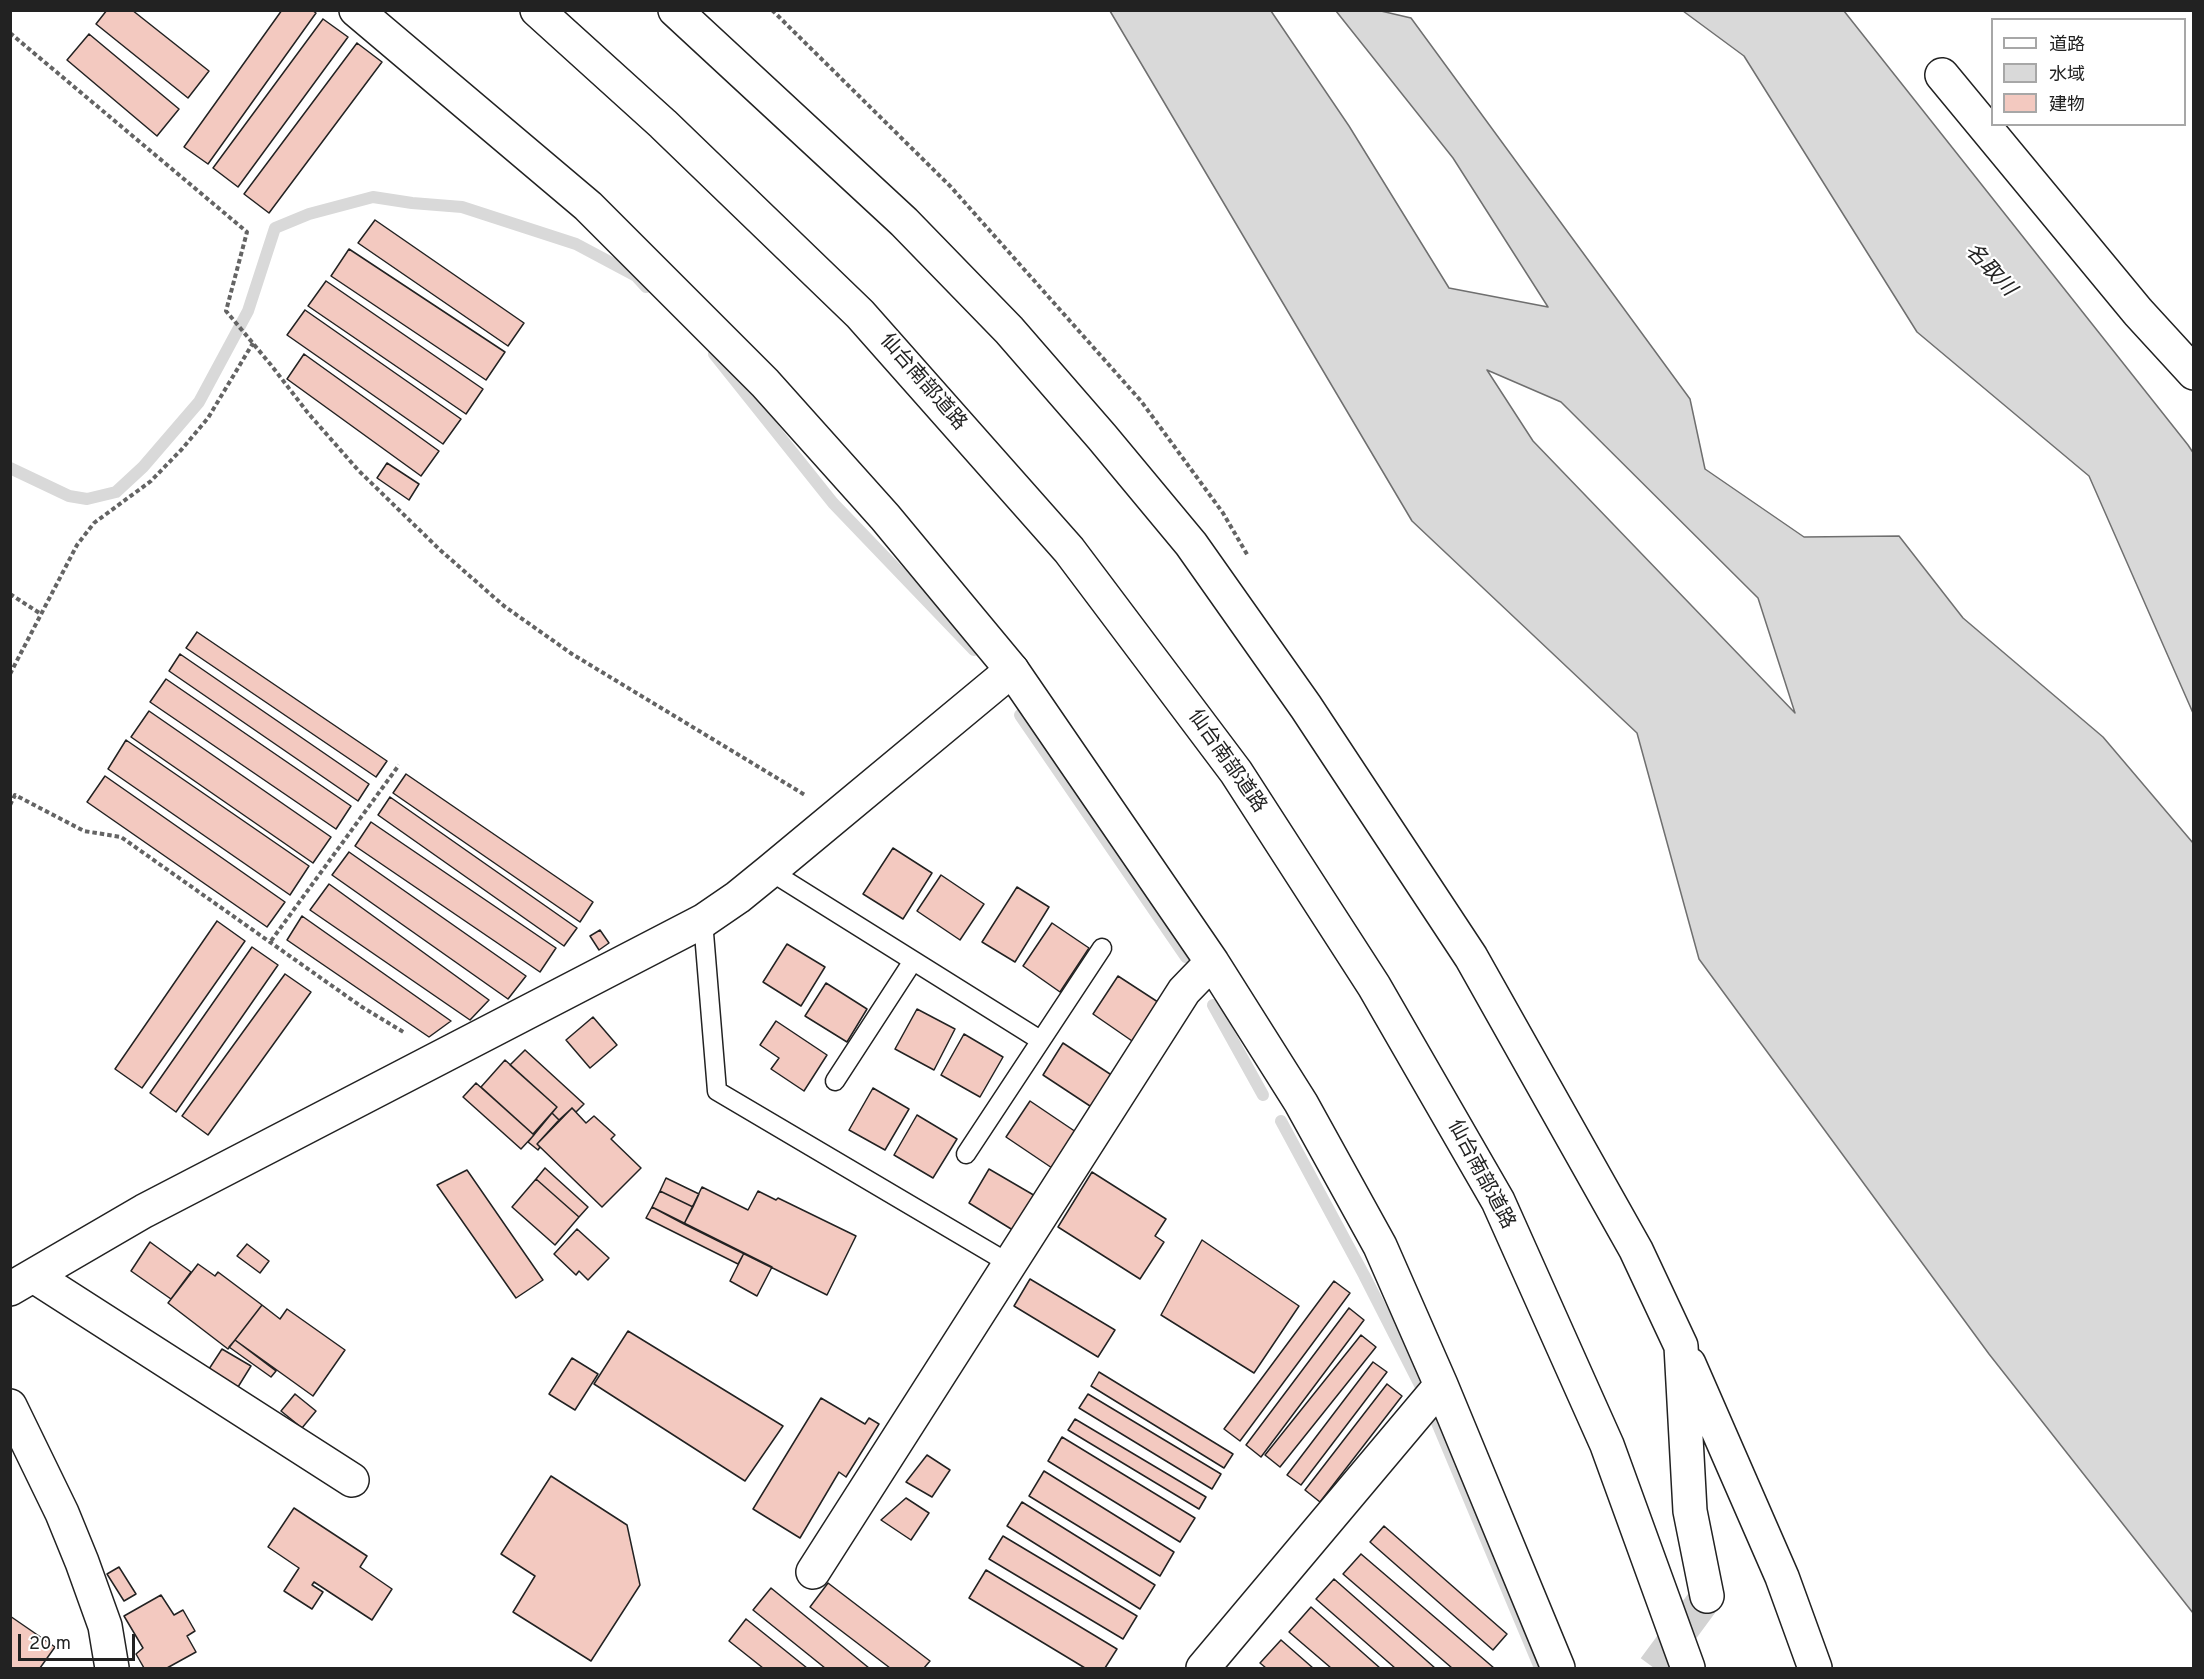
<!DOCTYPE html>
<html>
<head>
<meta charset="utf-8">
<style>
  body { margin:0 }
  #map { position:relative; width:2204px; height:1679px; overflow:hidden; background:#fff; font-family:Overpass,"Noto Sans JP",sans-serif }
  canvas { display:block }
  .frame { position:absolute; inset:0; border:12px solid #222; pointer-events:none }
  .legend { position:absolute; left:1991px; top:18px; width:195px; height:108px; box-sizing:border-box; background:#fff; border:2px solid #a7a7a7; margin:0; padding:8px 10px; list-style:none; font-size:18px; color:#222 }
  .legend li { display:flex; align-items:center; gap:12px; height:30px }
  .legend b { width:30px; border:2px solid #a7a7a7 }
  .scale { position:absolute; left:18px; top:1634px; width:117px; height:27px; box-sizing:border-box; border:3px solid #222; border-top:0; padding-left:8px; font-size:18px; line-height:21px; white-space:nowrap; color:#222; -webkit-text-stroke:4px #fff; paint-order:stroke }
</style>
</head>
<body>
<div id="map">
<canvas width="2204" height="1679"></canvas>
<div class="frame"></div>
<ul class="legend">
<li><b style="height:8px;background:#fff"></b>道路</li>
<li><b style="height:16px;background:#d9d9d9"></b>水域</li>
<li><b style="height:16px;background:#f3c9c0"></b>建物</li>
</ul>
<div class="scale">20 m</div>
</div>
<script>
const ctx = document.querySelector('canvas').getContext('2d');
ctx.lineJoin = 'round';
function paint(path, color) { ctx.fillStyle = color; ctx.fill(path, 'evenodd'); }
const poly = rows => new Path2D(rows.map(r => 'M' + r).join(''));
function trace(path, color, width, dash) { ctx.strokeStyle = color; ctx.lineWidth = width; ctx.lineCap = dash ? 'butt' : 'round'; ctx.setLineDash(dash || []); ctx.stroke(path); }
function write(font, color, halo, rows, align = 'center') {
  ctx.font = font + ' Overpass,"Noto Sans JP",sans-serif'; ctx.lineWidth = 4.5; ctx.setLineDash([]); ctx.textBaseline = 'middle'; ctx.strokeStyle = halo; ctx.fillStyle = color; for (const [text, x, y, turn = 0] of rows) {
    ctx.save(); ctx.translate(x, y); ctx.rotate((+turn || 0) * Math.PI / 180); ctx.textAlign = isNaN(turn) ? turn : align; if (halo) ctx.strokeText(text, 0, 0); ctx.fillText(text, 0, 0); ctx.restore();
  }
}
const water = poly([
  [1110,11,1271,11,1349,126,1449,288,1548,307,1453,158,1336,11,1381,11,1411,18,1690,399,1705,469,1804,537,1899,536,1963,618,2103,737,2193,843,2193,1613,1989,1354,1699,959,1637,733,1412,521,1110,11],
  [1487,370,1561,402,1758,598,1795,713,1533,441,1487,370],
  [1683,11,1844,11,2188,445,2194,454,2193,713,2089,476,1917,332,1744,56,1683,11]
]);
paint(water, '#d9d9d9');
trace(water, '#6f6f6f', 1.5);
trace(poly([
  [714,354,833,503,974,650],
  [10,468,69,496,87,499,116,492,143,467,199,402,248,311,275,228,309,214,373,197,412,203,462,207,576,244,636,276,646,287],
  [1020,715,1186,957],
  [1213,1005,1263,1095],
  [1281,1121,1364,1275,1420,1385],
  [1435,1418,1540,1668]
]), '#d9d9d9', 12);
const building = poly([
  [107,10,132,10,209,71,188,98,96,24,107,10],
  [282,10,312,10,316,13,208,164,184,147,282,10],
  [323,19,348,37,238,187,213,168,323,19],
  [89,34,179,109,157,136,67,60,89,34],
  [357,43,382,62,269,213,244,194,357,43],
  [375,220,524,323,508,346,358,243,375,220],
  [349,249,505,352,486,380,331,276,349,249],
  [326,281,483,389,466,414,308,306,326,281],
  [305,310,461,419,443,444,287,335,305,310],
  [304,354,439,451,421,476,287,379,304,354],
  [387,463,419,484,409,500,377,478,387,463],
  [197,632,387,761,376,777,186,648,197,632],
  [180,654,369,784,358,801,169,671,180,654],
  [166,679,351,806,336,829,150,702,166,679],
  [149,711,331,837,313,863,131,737,149,711],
  [126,740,309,866,290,895,108,769,126,740],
  [406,774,593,902,580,922,393,793,406,774],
  [105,776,285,902,267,927,87,802,105,776],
  [390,797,577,928,564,946,378,815,390,797],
  [371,822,556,948,540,972,355,846,371,822],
  [893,848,932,873,903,919,863,894,893,848],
  [349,852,526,976,508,999,332,875,349,852],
  [941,875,984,904,960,940,917,911,941,875],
  [329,884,489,1000,470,1020,310,910,329,884],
  [1017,887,1049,907,1015,962,982,942,1017,887],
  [302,916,451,1021,429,1037,287,940,302,916],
  [217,921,245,941,142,1088,115,1069,217,921],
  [1052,923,1089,948,1060,992,1023,966,1052,923],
  [600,930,609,943,599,950,590,936,600,930],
  [787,944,825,967,801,1006,763,982,787,944],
  [252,947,278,965,176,1112,150,1093,252,947],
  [285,974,311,992,208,1135,182,1116,285,974],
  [1118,976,1161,1004,1135,1043,1093,1014,1118,976],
  [826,983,867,1009,847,1042,805,1016,826,983],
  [917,1009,955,1029,934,1070,895,1049,917,1009],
  [593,1017,617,1045,590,1068,566,1040,593,1017],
  [776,1021,827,1055,804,1091,771,1069,779,1058,760,1045,776,1021],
  [964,1034,1003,1057,980,1097,941,1075,964,1034],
  [1063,1043,1113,1076,1093,1108,1043,1075,1063,1043],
  [525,1050,584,1104,576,1112,572,1108,559,1120,552,1113,557,1107,510,1065,525,1050],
  [505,1060,557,1107,533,1134,481,1087,505,1060],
  [476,1083,534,1135,521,1149,463,1097,476,1083],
  [873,1088,909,1109,885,1150,849,1130,873,1088],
  [1030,1101,1079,1134,1055,1170,1006,1137,1030,1101],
  [572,1108,586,1123,594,1116,615,1135,611,1139,641,1168,602,1207,537,1144,572,1108],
  [552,1113,559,1120,537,1144,540,1147,538,1150,528,1142,552,1113],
  [917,1115,957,1139,933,1178,894,1155,917,1115],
  [545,1168,588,1207,579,1217,536,1179,545,1168],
  [989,1169,1037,1197,1016,1232,969,1203,989,1169],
  [467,1170,543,1280,516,1298,437,1185,467,1170],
  [1092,1172,1166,1219,1155,1236,1164,1242,1140,1279,1058,1227,1092,1172],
  [666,1178,699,1194,693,1207,660,1191,666,1178],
  [536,1179,579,1217,555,1245,512,1207,536,1179],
  [702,1187,748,1210,758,1191,776,1200,778,1198,856,1236,827,1295,684,1224,702,1187],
  [660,1191,693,1207,684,1224,652,1207,660,1191],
  [652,1207,744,1253,738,1264,646,1218,652,1207],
  [577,1229,609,1258,588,1280,579,1271,576,1275,554,1254,577,1229],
  [1202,1240,1299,1306,1254,1373,1161,1315,1202,1240],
  [150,1242,191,1272,171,1299,131,1271,150,1242],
  [247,1244,269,1261,260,1273,237,1256,247,1244],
  [744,1253,772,1267,757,1296,730,1281,744,1253],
  [198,1264,215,1276,218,1272,262,1305,228,1349,168,1303,198,1264],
  [1030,1279,1115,1330,1098,1357,1014,1306,1030,1279],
  [1334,1281,1350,1293,1240,1441,1224,1429,1334,1281],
  [262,1305,280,1319,287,1309,345,1350,313,1396,235,1340,262,1305],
  [1349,1308,1364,1320,1261,1457,1246,1445,1349,1308],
  [628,1331,783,1426,745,1481,594,1384,628,1331],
  [1361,1335,1376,1347,1280,1467,1265,1455,1361,1335],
  [235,1340,276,1371,271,1377,229,1347,235,1340],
  [222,1349,251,1366,238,1387,209,1369,222,1349],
  [572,1358,598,1374,575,1410,549,1394,572,1358],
  [1373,1362,1387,1372,1301,1485,1287,1475,1373,1362],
  [1099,1372,1233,1454,1224,1468,1091,1386,1099,1372],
  [1387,1384,1402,1396,1320,1502,1305,1490,1387,1384],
  [295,1394,316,1411,302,1428,281,1411,295,1394],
  [1088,1394,1221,1474,1212,1489,1079,1408,1088,1394],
  [821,1398,865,1424,869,1418,879,1424,846,1477,839,1472,800,1538,753,1509,821,1398],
  [1075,1419,1206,1497,1199,1509,1068,1430,1075,1419],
  [1062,1437,1195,1518,1180,1542,1048,1461,1062,1437],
  [927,1455,950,1470,932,1497,906,1482,927,1455],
  [1044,1471,1174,1552,1160,1576,1029,1496,1044,1471],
  [551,1476,627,1525,640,1585,591,1661,513,1612,535,1576,501,1554,551,1476],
  [906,1498,929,1513,911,1540,881,1520,906,1498],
  [1022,1502,1155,1585,1140,1609,1007,1526,1022,1502],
  [294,1508,367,1556,360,1567,392,1589,372,1620,314,1582,312,1585,323,1592,312,1609,284,1591,299,1568,268,1547,294,1508],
  [1384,1526,1507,1634,1493,1650,1370,1542,1384,1526],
  [1003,1536,1137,1616,1123,1639,989,1559,1003,1536],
  [1361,1554,1494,1668,1452,1668,1343,1574,1361,1554],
  [119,1567,136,1594,124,1601,107,1574,119,1567],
  [986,1570,1117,1649,1105,1668,1085,1668,969,1598,986,1570],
  [1334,1579,1435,1668,1395,1668,1316,1599,1334,1579],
  [828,1583,930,1661,924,1668,890,1668,810,1607,828,1583],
  [771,1588,869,1668,825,1668,753,1610,771,1588],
  [161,1595,174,1615,183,1610,195,1631,187,1636,196,1652,167,1668,144,1668,136,1654,143,1648,124,1616,161,1595],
  [1311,1607,1380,1668,1331,1668,1289,1632,1311,1607],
  [10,1616,55,1647,40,1668,10,1668,10,1616],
  [746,1619,807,1668,763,1668,729,1641,746,1619],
  [1281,1640,1313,1668,1266,1668,1260,1663,1281,1640]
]);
paint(building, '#f3c9c0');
trace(building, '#222', 1.5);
trace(poly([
  [1654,1668,1707,1596]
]), '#d3d3d3', 33, [33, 16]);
const lane = poly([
  [770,871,1040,1040],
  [703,921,717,1091,1010,1264],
  [835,1081,913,961],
  [966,1154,1102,948]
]);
const street = poly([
  [356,10,588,206,765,383,885,517,1012,670,1212,962,1301,1103,1380,1246,1441,1385,1558,1668],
  [675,10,904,222,1009,330,1102,437,1191,544,1306,707,1471,957,1636,1250,1681,1346,1690,1511,1707,1596],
  [1942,75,2138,312,2194,373],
  [34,1276,352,1480],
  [1689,1364,1782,1577,1815,1668],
  [10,1406,62,1513,82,1562,105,1626,112,1668],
  [813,1572,1184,991,1212,962],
  [1203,1668,1441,1385]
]);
const secondary = poly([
  [10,1289,144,1211,703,921,738,897,770,871,1012,670]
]);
const highway = poly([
  [537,10,663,124,860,314,1069,550,1236,772,1374,986,1498,1201,1607,1445,1688,1668]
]);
trace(lane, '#222', 21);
trace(street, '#222', 36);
trace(secondary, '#222', 36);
trace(highway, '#222', 36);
trace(poly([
  [772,10,951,187,1141,401,1223,513,1248,556],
  [10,33,247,232,226,311,271,365,308,413,358,470,439,549,504,606,572,654,805,795],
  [10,594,41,614],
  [10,674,77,545,94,523,151,481,182,449,208,418,253,343],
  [10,805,15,795,84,831,121,837,362,1007,405,1033],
  [271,941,399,765]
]), '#646464', 4, [4.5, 3]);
trace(lane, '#fff', 18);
trace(street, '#fff', 33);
trace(secondary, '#fff', 33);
trace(highway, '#fff', 33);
write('20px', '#222', '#fff', [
  ["仙台南部道路",922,383,49],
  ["仙台南部道路",1226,762,55],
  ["仙台南部道路",1480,1175,62]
]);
write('italic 21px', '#222', '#fff', [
  ["名取川",1989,271,47]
]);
</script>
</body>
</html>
